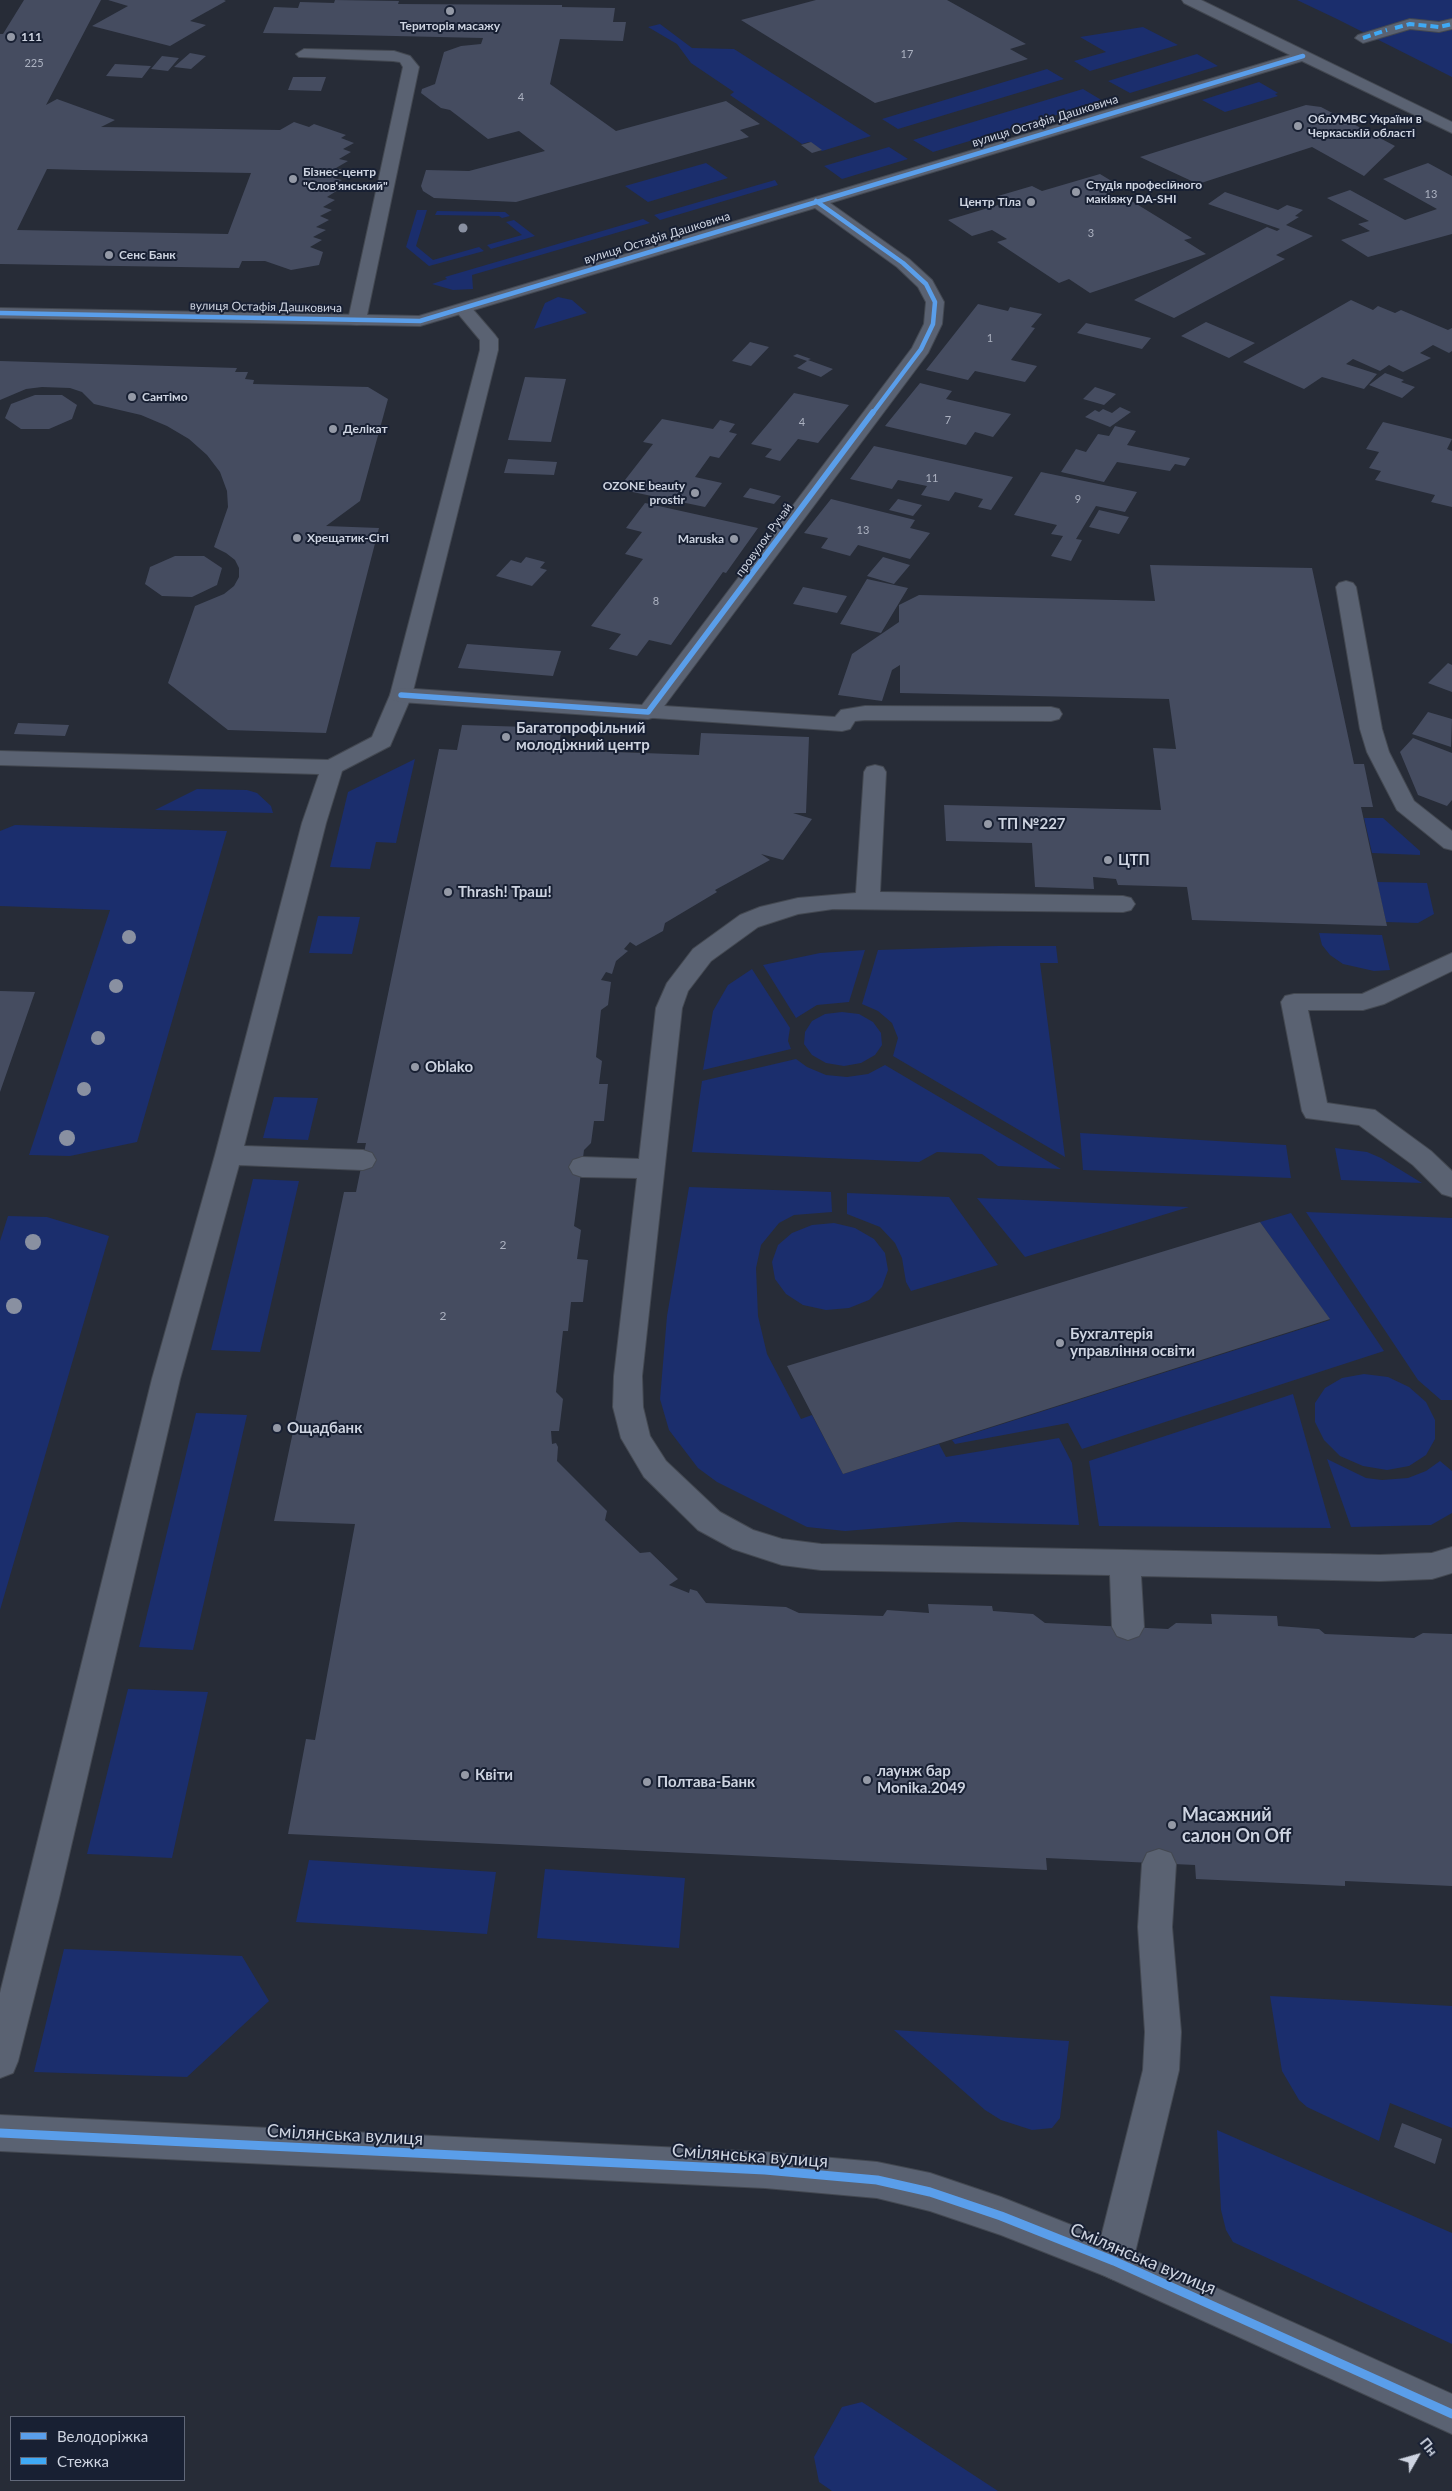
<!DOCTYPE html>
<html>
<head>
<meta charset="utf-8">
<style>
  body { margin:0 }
  #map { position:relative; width:1452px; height:2491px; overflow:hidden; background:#272c37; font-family:Lato,sans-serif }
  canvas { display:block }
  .legend { position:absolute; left:10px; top:2416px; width:175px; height:65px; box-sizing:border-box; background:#182033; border:1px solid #616879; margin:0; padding:6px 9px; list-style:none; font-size:15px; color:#ced4e1 }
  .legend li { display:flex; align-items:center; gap:10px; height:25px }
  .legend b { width:25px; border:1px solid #616879 }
  .north { position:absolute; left:1392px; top:2431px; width:50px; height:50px; -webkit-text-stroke:4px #182033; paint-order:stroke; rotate:52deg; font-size:14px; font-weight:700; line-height:20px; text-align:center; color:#ced4e1 }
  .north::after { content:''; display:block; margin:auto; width:18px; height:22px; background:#ced4e1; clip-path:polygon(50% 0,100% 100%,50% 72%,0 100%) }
</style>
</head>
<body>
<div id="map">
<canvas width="1452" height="2491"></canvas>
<ul class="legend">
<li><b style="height:6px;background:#5a9eea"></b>Велодоріжка</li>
<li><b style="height:6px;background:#3fa9f5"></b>Стежка</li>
</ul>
<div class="north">Пн</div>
</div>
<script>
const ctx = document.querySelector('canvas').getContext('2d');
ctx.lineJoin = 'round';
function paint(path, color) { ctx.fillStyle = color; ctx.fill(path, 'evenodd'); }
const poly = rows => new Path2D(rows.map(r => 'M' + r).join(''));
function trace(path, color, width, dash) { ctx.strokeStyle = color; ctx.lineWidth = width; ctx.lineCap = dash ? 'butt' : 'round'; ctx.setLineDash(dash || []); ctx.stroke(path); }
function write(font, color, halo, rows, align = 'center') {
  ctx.font = font + ' Lato,sans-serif'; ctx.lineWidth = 4; ctx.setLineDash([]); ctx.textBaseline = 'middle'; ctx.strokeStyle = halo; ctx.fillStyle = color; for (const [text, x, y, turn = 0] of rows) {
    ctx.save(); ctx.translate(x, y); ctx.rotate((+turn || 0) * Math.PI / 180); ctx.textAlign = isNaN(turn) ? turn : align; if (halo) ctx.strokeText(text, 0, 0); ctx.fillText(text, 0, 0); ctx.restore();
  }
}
paint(poly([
  [1297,0,1452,0,1452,77,1337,19],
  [660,24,692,48,734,49,871,136,822,151,809,142,802,144,730,95,734,92,691,63,677,44,648,27],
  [1143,27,1178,45,1090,71,1074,61,1106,52,1080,37],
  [1197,54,1218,66,1130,93,1108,81],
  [1047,69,1064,79,898,129,882,119],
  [1259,82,1278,93,1275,94,1278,96,1225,112,1202,100],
  [1083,89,1103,101,933,152,913,140],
  [889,147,908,159,842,179,824,166],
  [706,163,728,178,648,202,625,186],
  [775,180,778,185,660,220,654,215],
  [417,210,427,210,416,246,433,260,479,247,484,251,429,266,406,247],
  [437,211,505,212,510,216,502,218,499,216,435,215],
  [643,219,650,223,472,275,473,289,453,290,432,284,447,279,445,277],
  [514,220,535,236,491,249,487,245,522,235,506,222],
  [558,297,572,300,587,313,534,329,545,303],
  [415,759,396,843,376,842,370,869,330,867,348,792],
  [197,789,247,790,257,793,271,806,273,813,155,810],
  [1364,818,1383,818,1420,851,1420,855,1372,853],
  [15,825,227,831,137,1142,70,1156,29,1155,110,910,0,906,0,831],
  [1377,882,1427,883,1434,914,1418,923,1386,922],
  [318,916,360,917,352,954,309,953],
  [1319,933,1382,935,1390,970,1374,971,1343,964,1330,955,1322,945],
  [998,946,1056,946,1058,963,1040,963,1065,1157,893,1056,898,1038,892,1023,878,1011,862,1004,878,950],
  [865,950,849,1002,817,1005,796,1018,763,965,820,953],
  [752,969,790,1028,788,1041,791,1049,703,1070,713,1011,728,985],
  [842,1012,859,1014,873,1022,881,1033,882,1045,875,1055,861,1063,844,1066,826,1063,812,1055,804,1044,805,1032,812,1021,825,1014],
  [796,1059,807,1067,826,1075,847,1077,868,1074,885,1065,1061,1169,998,1166,982,1154,937,1152,919,1162,692,1152,702,1081],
  [274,1097,318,1098,308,1140,263,1138],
  [1080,1133,1286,1145,1291,1178,1083,1170],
  [1335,1148,1367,1152,1381,1158,1422,1183,1341,1180],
  [253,1179,299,1181,260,1352,211,1350],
  [689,1187,831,1192,832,1212,794,1215,779,1223,761,1245,756,1268,758,1316,767,1354,801,1419,812,1415,843,1474,939,1444,946,1457,1059,1438,1072,1463,1079,1525,957,1522,845,1531,807,1527,717,1482,698,1468,669,1430,660,1399,667,1316],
  [847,1193,949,1197,998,1265,911,1291,906,1282,902,1258,895,1243,880,1227,847,1214],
  [977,1198,1189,1207,1025,1257],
  [1306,1212,1452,1218,1452,1400,1441,1400,1418,1380],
  [1291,1213,1384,1351,1082,1449,1068,1423,955,1444,952,1440,1330,1320,1260,1222],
  [8,1216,47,1217,109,1236,0,1610,0,1241],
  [834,1223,855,1228,874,1239,885,1253,888,1270,882,1287,869,1300,849,1308,826,1310,803,1305,786,1294,775,1279,772,1262,778,1245,792,1233,812,1225],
  [1364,1374,1388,1377,1409,1387,1426,1402,1435,1420,1435,1439,1426,1455,1409,1466,1387,1470,1363,1466,1340,1456,1324,1440,1315,1422,1315,1403,1325,1388,1342,1378],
  [1293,1394,1331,1528,1099,1526,1089,1461],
  [196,1413,247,1415,193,1650,139,1647],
  [1327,1459,1366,1478,1382,1480,1408,1478,1426,1471,1440,1461,1452,1471,1452,1513,1431,1525,1351,1527],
  [128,1689,208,1692,172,1858,87,1854],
  [309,1860,496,1872,487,1934,296,1922],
  [545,1869,685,1878,679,1948,537,1938],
  [64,1949,242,1956,269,2001,187,2077,34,2072],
  [1270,1996,1452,2006,1452,2128,1390,2103,1379,2141,1307,2107,1299,2100,1282,2071],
  [894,2030,1069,2041,1060,2118,1052,2128,1032,2130,1001,2120,985,2110],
  [1217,2130,1452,2233,1452,2344,1233,2242,1226,2230,1221,2210],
  [862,2402,998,2491,832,2491,819,2482,814,2457,842,2407]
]), '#1b2e6d');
paint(poly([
  [24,0,101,0,46,105,57,99,115,120,101,127,280,130,294,122,309,127,314,124,346,135,341,138,354,143,343,149,351,152,339,159,348,161,336,168,345,171,333,178,342,180,330,187,338,190,327,197,335,200,323,207,332,210,320,216,329,220,316,227,326,230,313,237,322,240,310,247,323,252,319,265,291,270,265,261,242,261,239,268,0,264,0,34,3,34],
  [47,169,82,170,251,173,228,234,17,230],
  [108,0,224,0,226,1,190,21,206,25,170,46,92,26,128,6],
  [335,0,399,1,398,4,562,5,562,7,615,8,613,22,626,22,623,41,560,39,550,84,616,131,726,101,760,124,740,130,749,137,516,202,434,198,423,191,421,186,426,170,469,171,545,151,519,131,488,139,450,110,441,108,421,93,422,89,435,84,444,52,461,46,481,44,483,38,263,33,274,7,298,8,300,2,334,3],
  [816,0,947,0,1026,44,1010,49,1028,59,875,103,741,20],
  [190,53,206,56,191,69,174,67],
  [162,56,179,58,168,71,151,69],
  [115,64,151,66,142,78,106,76],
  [293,77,326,77,321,91,288,90],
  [1306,105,1321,107,1395,146,1364,176,1312,147,1198,184,1140,157],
  [811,142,822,150,812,153,801,145],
  [1428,163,1452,176,1452,234,1368,257,1341,240,1370,231,1358,224,1369,221,1327,198,1350,190,1405,220,1437,209,1383,179],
  [1100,174,1123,188,1106,193,1121,203,1130,200,1192,238,1184,240,1206,254,1090,293,1069,279,1059,283,997,242,1007,239,992,230,972,236,948,220,1008,202,998,196,1032,186,1042,191],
  [1225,192,1278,210,1287,205,1303,210,1295,216,1299,217,1286,225,1313,236,1276,255,1285,259,1174,318,1134,300,1267,227,1277,231,1280,229,1208,204],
  [1351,300,1373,310,1378,306,1395,313,1401,310,1448,330,1452,328,1452,351,1449,353,1433,345,1420,353,1431,358,1403,372,1389,365,1380,371,1353,359,1346,364,1377,374,1364,389,1322,377,1304,389,1243,362],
  [978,304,1008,311,1010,307,1042,314,1031,327,1035,328,1011,360,1037,366,1025,382,975,371,968,380,926,370],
  [1206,322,1255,343,1229,358,1181,336],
  [1086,323,1151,338,1142,349,1077,333],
  [750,342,769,347,751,366,732,361],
  [797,354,811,359,808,360,833,369,821,377,797,368,807,361,793,356],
  [0,361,237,368,235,372,248,372,245,379,254,380,253,384,368,387,388,399,360,501,326,526,379,528,326,733,228,730,168,683,195,606,224,594,234,586,239,577,239,568,235,560,226,553,214,547,228,507,227,491,220,472,207,455,189,439,167,426,141,415,94,404,82,392,70,388,42,387,26,389,0,400],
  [1385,373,1404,380,1401,382,1415,387,1402,398,1369,385],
  [525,377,566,379,551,442,508,440],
  [920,383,952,391,946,399,1011,414,993,437,975,432,966,445,885,426],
  [1095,387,1116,394,1104,405,1083,399],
  [794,393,849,405,818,443,798,439,780,461,765,457,772,449,751,444],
  [35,395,62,395,77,405,72,419,49,429,21,429,5,418,11,404],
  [1120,407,1131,412,1110,427,1085,417,1095,410,1099,412,1103,409,1112,413],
  [662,419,713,429,720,420,735,424,729,432,737,434,719,458,710,456,695,477,722,483,705,507,618,489,653,444,643,442],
  [1383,422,1452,439,1447,449,1452,451,1452,507,1431,502,1435,495,1375,480,1381,471,1369,468,1379,452,1366,449],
  [1115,426,1136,431,1127,445,1190,458,1185,466,1175,464,1170,471,1117,462,1104,482,1061,472,1076,449,1086,452,1098,434,1109,436],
  [874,446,1013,477,991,510,978,507,983,499,955,492,949,501,921,495,927,486,898,480,892,489,850,479],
  [508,459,557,462,554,475,504,473],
  [1041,472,1137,492,1125,512,1096,506,1076,539,1082,540,1071,561,1051,556,1063,536,1051,534,1057,525,1014,515],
  [750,488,781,496,774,504,743,497],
  [831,499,915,520,910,528,930,533,910,559,858,545,850,556,821,548,828,538,804,533],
  [898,499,922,505,913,516,889,510],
  [645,503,758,528,726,573,723,572,671,645,649,640,637,656,609,649,621,634,591,626,643,559,625,554,642,532,626,528],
  [1099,510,1129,517,1119,534,1089,527],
  [175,556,204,556,222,568,217,585,192,597,162,596,145,584,150,567],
  [526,557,545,562,540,568,547,570,532,586,496,576,511,560,521,563],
  [883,557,910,565,894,584,867,576],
  [1150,565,1312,568,1354,764,1364,764,1373,807,1361,807,1387,926,1192,920,1187,887,1118,885,1116,879,1093,877,1094,889,1035,887,1032,843,946,841,944,805,1161,810,1153,748,1176,749,1169,699,900,693,900,665,892,670,882,701,838,695,852,654,899,622,899,605,919,595,1155,601],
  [867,579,908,588,881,633,840,624],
  [803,587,847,596,837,613,793,604],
  [467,644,561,651,553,676,458,668],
  [1448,663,1452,665,1452,692,1428,683],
  [1428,712,1452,719,1451,747,1412,734],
  [18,723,69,725,65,736,14,734],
  [462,725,562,728,558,750,699,755,701,733,809,737,806,813,793,813,812,819,783,860,761,854,770,860,715,890,717,892,665,923,663,931,636,946,630,942,624,949,628,951,616,961,612,974,606,972,601,980,611,982,608,1005,601,1010,596,1057,602,1061,599,1084,608,1084,604,1121,594,1121,591,1143,584,1150,574,1226,581,1230,577,1259,588,1260,583,1302,571,1302,568,1331,563,1331,556,1392,563,1399,559,1431,551,1431,552,1444,556,1443,558,1447,557,1461,607,1511,605,1520,640,1553,650,1552,678,1579,669,1585,689,1593,690,1589,697,1591,706,1603,786,1607,799,1613,883,1616,887,1610,929,1613,928,1604,992,1606,993,1611,1033,1614,1045,1623,1168,1629,1176,1623,1212,1624,1211,1614,1277,1616,1278,1626,1319,1629,1325,1634,1414,1638,1423,1633,1452,1634,1452,1886,1345,1881,1345,1886,1196,1879,1195,1865,1046,1858,1047,1870,288,1834,306,1739,315,1740,355,1524,274,1521,344,1192,356,1192,366,1143,357,1143,439,749,457,750],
  [1413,738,1452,753,1452,800,1447,806,1418,795,1400,752],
  [0,991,35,992,0,1092],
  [1260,1222,1330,1319,843,1474,787,1366],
  [1402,2123,1442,2139,1435,2164,1394,2147]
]), '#454c60');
const lane = poly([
  [304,49,394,51,410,56,419,67,366,320,363,324,357,325,351,324,348,320,403,67,400,62,393,61,299,57,296,54,304,49],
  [464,305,470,306,495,335,498,339,498,350,412,695,390,746,342,771,326,823,244,1146,363,1150,372,1153,376,1160,372,1167,363,1170,239,1165,180,1379,59,1898,18,2061,13,2073,0,2078,0,1993,152,1379,215,1155,302,823,319,774,0,765,0,751,328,760,372,737,390,695,480,350,480,340,455,310,458,306,464,305],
  [1346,581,1353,583,1356,587,1382,729,1389,752,1414,801,1452,831,1452,850,1444,848,1397,810,1367,752,1360,729,1336,587,1339,583,1346,581],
  [648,705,835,717,841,710,865,706,1051,707,1059,709,1062,714,1059,719,1051,721,865,720,855,721,850,729,842,731,640,717,637,712,640,707,648,705],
  [875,765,883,767,886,772,880,892,1123,896,1131,898,1135,904,1131,910,1123,912,833,909,798,914,758,927,711,961,688,991,682,1008,642,1376,643,1407,650,1436,666,1461,720,1512,753,1530,782,1539,821,1544,1380,1555,1432,1553,1452,1547,1452,1573,1432,1579,1380,1581,1141,1576,1144,1627,1139,1636,1128,1640,1117,1636,1112,1627,1110,1575,821,1570,782,1565,733,1549,698,1530,644,1477,621,1438,613,1407,614,1376,637,1178,582,1177,573,1174,569,1167,573,1160,582,1157,639,1159,656,1008,667,983,693,949,740,915,760,907,798,898,856,893,864,772,867,767,875,765],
  [1452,953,1452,971,1384,1004,1363,1010,1308,1010,1327,1103,1375,1110,1431,1151,1452,1171,1452,1197,1442,1194,1413,1165,1359,1125,1306,1118,1302,1111,1281,1002,1285,996,1294,994,1362,994,1452,953],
  [1159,1849,1171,1853,1176,1864,1172,1927,1181,2032,1179,2070,1133,2261,1127,2274,1114,2280,1101,2274,1095,2261,1143,2070,1145,2032,1138,1927,1142,1864,1147,1853,1159,1849]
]);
const street = poly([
  [1182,0,1201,0,1452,122,1452,133,1302,61,830,203,909,259,932,280,944,302,942,324,928,353,656,717,648,719,401,702,393,700,390,695,393,690,401,688,642,705,912,348,924,324,926,302,918,287,897,267,815,208,420,326,0,318,0,308,419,316,1290,55,1184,3,1182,0],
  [1410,19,1439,22,1452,19,1452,29,1439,32,1410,29,1363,43,1355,38,1358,35,1410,19],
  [0,2115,765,2152,877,2162,930,2173,1001,2197,1114,2242,1452,2394,1452,2434,1105,2276,1001,2235,930,2211,877,2198,765,2188,0,2151,0,2115]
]);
trace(lane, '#434851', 2);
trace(street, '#434851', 2);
paint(lane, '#5a6272');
paint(street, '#5a6272');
trace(poly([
  [1395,28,1410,24,1439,27,1452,24],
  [1363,38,1387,30]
]), '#3fa9f5', 4, [8, 4]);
trace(poly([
  [816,201,903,263,926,284,935,302,933,324,921,349,872,414],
  [0,313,420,321,1303,56]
]), '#5a9eea', 4.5);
trace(poly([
  [401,695,648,712,873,412]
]), '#5a9eea', 5.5);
trace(poly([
  [0,2133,765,2170,877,2180,930,2192,1001,2216,1114,2261,1452,2414]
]), '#5a9eea', 9);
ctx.fillStyle = '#8990a1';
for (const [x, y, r] of [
  [463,228,4.5],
  [129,937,7],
  [116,986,7],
  [98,1038,7],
  [84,1089,7],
  [67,1138,8],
  [33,1242,8],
  [14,1306,8]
]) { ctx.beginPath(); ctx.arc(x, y, r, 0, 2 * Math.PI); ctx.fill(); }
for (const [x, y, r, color] of [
  [450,11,5,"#9499a6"],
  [11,37,5,"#9499a6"],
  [1298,126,5,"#9499a6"],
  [293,179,5,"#9499a6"],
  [1076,192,5,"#9499a6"],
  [1031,202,5,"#9499a6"],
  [109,255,5,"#9499a6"],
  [132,397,5,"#9499a6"],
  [333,429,5,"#9499a6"],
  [695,493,5,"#9499a6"],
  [297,538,5,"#9499a6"],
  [734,539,5,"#9499a6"],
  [506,737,5,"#9499a6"],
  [988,824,5,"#9499a6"],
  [1108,860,5,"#9499a6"],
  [448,892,5,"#9499a6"],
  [415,1067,5,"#9499a6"],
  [1060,1343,5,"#9499a6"],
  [277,1428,5,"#9499a6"],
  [465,1775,5,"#9499a6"],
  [867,1780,5,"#9499a6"],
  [647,1782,5,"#9499a6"],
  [1172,1825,5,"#9499a6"]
]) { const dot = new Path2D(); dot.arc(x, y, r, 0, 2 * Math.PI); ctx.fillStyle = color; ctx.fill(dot); trace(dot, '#182033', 2); }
write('11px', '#acb2c1', null, [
  ["17",907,54],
  ["225",34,63],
  ["4",521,97],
  ["13",1431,194],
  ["3",1091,233],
  ["1",990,338],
  ["7",948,420],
  ["4",802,422],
  ["11",932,478],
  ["9",1078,499],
  ["13",863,530],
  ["8",656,601]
]);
write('bold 12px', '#ced4e1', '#182033', [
  ["Територія масажу",450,26,"center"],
  ["111",21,37],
  ["ОблУМВС України в",1308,119],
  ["Черкаській області",1308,133],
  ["Бізнес-центр",303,172],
  ["\"Слов'янський\"",303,186],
  ["Студія професійного",1086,185],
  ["макіяжу DA-SHI",1086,199],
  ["Центр Тіла",1021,202,"right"],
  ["Сенс Банк",119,255],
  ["Сантімо",142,397],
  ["Делікат",343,429],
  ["OZONE beauty",685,486,"right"],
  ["prostir",685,500,"right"],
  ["Хрещатик-Сіті",307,538],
  ["Maruska",724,539,"right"]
], 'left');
write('12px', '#ced4e1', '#182033', [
  ["вулиця Остафія Дашковича",1045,121,-17],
  ["вулиця Остафія Дашковича",657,238,-17],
  ["вулиця Остафія Дашковича",266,307,1],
  ["провулок Ручай",764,540,-54]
]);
write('12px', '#acb2c1', null, [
  ["2",503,1245],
  ["2",443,1316]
]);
write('bold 15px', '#ced4e1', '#182033', [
  ["Багатопрофільний",516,728],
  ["молодіжний центр",516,745],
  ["ТП №227",998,824],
  ["ЦТП",1118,860],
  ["Thrash! Траш!",458,892],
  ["Oblako",425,1067],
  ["Бухгалтерія",1070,1334],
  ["управління освіти",1070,1351],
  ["Ощадбанк",287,1428],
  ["лаунж бар",877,1771],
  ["Monika.2049",877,1788],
  ["Квіти",475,1775],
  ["Полтава-Банк",657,1782]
], 'left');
write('bold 18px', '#ced4e1', '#182033', [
  ["Масажний",1182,1815],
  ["салон On Off",1182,1836]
], 'left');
write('18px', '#ced4e1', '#182033', [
  ["Смілянська вулиця",345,2135,3],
  ["Смілянська вулиця",750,2156,4],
  ["Смілянська вулиця",1143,2259,23]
]);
</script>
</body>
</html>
